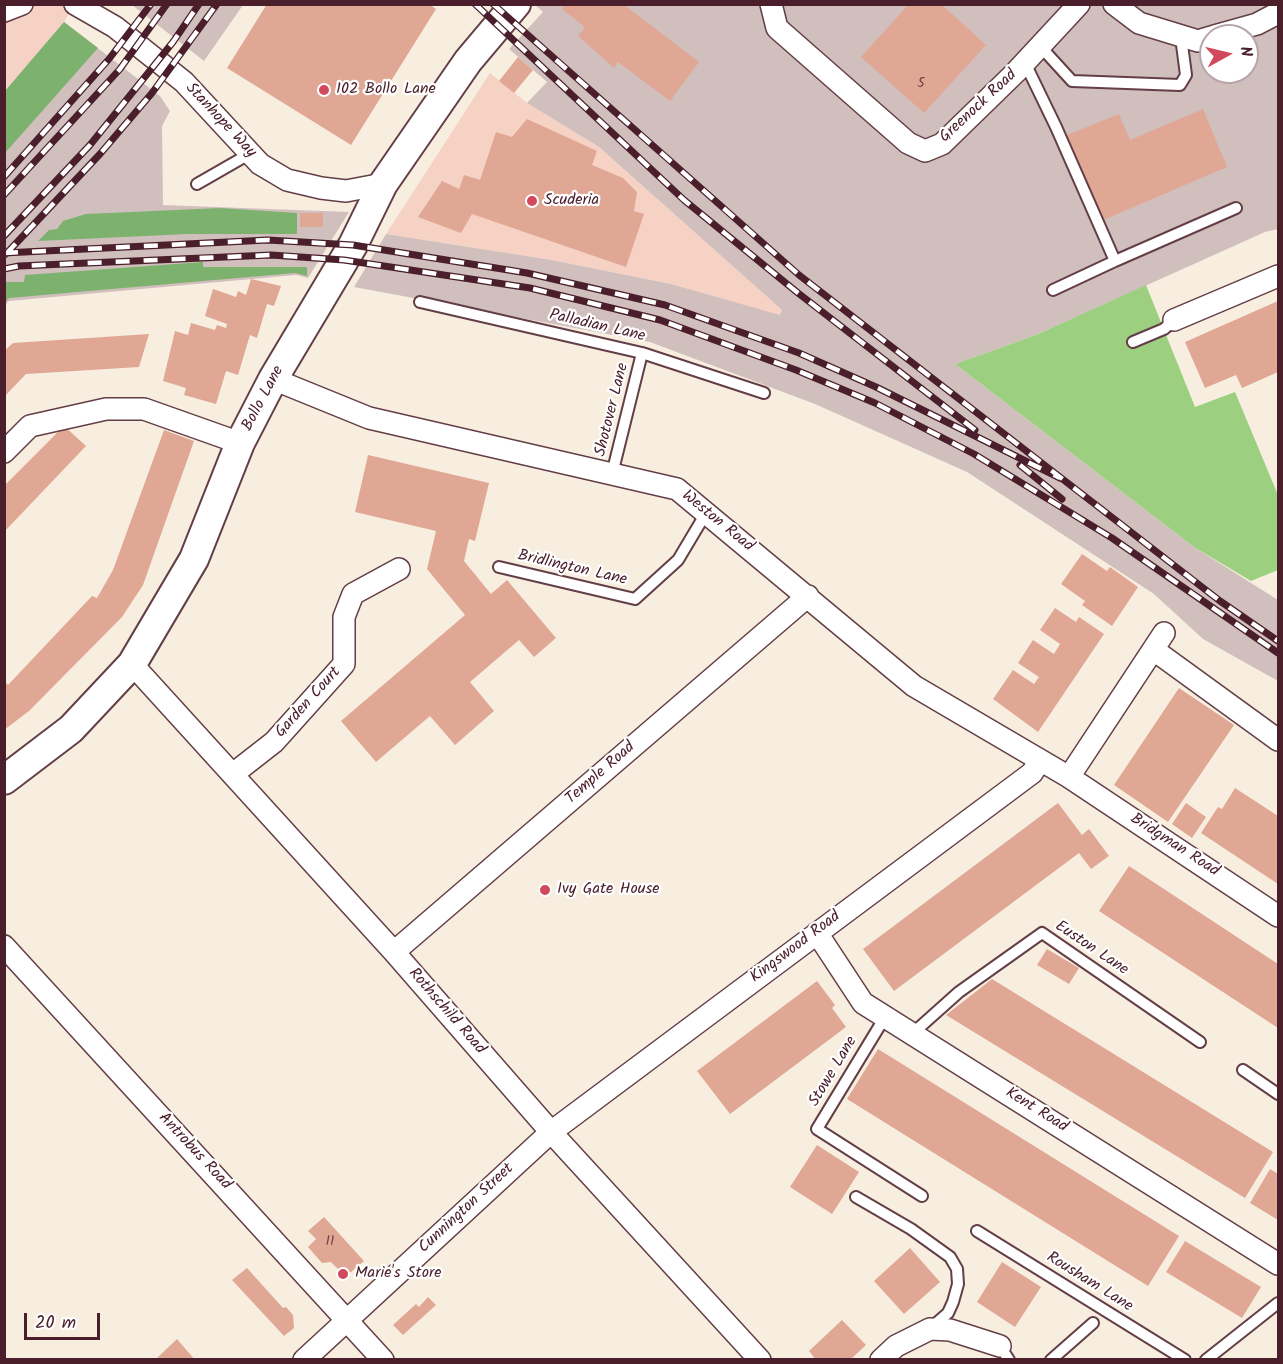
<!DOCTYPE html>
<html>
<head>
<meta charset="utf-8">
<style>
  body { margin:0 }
  #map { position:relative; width:1283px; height:1364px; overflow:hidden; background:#f8eedf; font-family:Kalam,sans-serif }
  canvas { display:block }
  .frame { position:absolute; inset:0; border:6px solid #4a1f2b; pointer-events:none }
  .north { position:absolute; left:1199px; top:24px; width:60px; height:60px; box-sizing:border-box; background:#fff; border:2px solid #b7a5aa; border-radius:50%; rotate:82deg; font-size:16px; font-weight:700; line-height:24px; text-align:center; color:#4a1f2b }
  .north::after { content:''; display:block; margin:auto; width:21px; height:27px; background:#d1495b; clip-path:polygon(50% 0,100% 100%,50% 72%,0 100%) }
  .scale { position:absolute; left:24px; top:1313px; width:76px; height:27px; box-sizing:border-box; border:3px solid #4a1f2b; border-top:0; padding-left:8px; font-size:18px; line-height:21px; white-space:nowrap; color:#4a1f2b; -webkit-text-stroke:4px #fff; paint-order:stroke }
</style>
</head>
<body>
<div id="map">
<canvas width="1283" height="1364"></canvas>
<div class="frame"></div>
<div class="north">N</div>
<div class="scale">20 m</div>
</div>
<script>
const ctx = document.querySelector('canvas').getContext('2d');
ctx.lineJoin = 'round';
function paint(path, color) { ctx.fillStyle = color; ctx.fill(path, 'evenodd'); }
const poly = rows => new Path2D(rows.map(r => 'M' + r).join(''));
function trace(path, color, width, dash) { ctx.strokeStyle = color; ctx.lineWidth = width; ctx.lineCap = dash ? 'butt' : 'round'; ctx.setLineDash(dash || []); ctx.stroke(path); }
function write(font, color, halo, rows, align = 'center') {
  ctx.font = font + ' Kalam,sans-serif'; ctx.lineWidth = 4.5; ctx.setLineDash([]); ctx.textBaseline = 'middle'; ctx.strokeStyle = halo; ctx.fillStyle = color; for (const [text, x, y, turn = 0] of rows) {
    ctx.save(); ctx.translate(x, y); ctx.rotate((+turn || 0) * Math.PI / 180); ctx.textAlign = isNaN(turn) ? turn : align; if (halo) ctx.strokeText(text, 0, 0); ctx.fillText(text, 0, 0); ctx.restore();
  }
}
paint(poly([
  [5,5,74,5,64,22,5,91],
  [490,73,527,103,599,147,782,310,780,316,671,284,552,260,386,234]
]), '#f6d2c4');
paint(poly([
  [132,5,243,5,204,61],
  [535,5,1278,5,1278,229,1265,232,1036,335,955,364,1194,547,1278,600,1278,681,1203,639,1154,594,967,472,815,404,650,342,354,287,386,234,552,260,671,284,780,315,782,310,599,147,527,103,547,82,509,49,543,12],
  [1211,36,1247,36,1247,72,1211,72],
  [64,22,160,96,170,111,162,126,163,205,349,212,308,278,296,275,9,301,5,305,5,91]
]), '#d1bfbe');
paint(poly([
  [1146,285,1195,407,1235,392,1278,495,1278,570,1251,581,1194,547,955,364,1036,335]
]), '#9cd080');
paint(poly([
  [64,22,98,48,5,153,5,91],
  [220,208,297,213,297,234,188,234,38,241,49,230,57,229,63,221,86,214],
  [203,262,203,267,307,267,307,276,295,273,9,298,5,302,5,282,24,282,25,275]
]), '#7db26e');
paint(poly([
  [267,4,429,4,436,9,351,145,227,68],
  [565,4,623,4,699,62,670,101,618,62,614,68,578,36,585,27,562,9],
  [909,4,941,4,986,45,924,113,861,57],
  [518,57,533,70,514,93,499,81],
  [1203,109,1227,167,1101,221,1065,136,1119,114,1130,140],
  [527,119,597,151,592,165,623,178,637,192,634,211,644,214,626,267,472,214,461,233,418,217,442,181,459,189,464,175,480,180,496,132,512,137],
  [300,213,323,213,323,227,300,227],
  [251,279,281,286,274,306,267,304,257,338,250,335,238,375,226,371,216,404,184,395,186,388,163,381,175,331,188,335,191,323,215,330,217,325,226,328,227,324,205,316,213,289,236,297,238,291,246,295],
  [1278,301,1278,372,1242,388,1236,375,1205,388,1185,342],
  [149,334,139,367,26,374,4,397,4,351,13,343],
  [64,426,86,446,4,532,4,486],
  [164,430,194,441,143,585,122,617,29,711,4,730,4,681,8,685,92,596,97,598,113,570],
  [368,455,489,483,475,541,469,539,464,561,491,594,507,580,556,638,534,657,519,640,470,682,494,711,455,745,430,716,376,762,341,721,465,615,427,569,436,531,355,512],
  [1082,554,1107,571,1110,567,1138,587,1112,626,1082,605,1085,601,1061,584],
  [1055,608,1076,622,1079,617,1104,634,1038,732,993,699,1013,670,1034,684,1039,677,1018,663,1033,640,1054,654,1060,644,1040,630],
  [1179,688,1234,725,1168,822,1114,785],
  [1235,788,1278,816,1278,884,1201,833,1218,807,1222,809],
  [1058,803,1082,835,1089,829,1109,856,1091,869,1079,853,894,991,863,949],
  [1186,803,1206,817,1192,838,1172,824],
  [1129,866,1278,964,1278,1028,1099,911],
  [1047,949,1079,968,1069,984,1037,965],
  [992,979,1273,1152,1245,1198,946,1015],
  [817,981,835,1005,832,1008,846,1027,730,1114,697,1071],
  [878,1049,1179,1236,1148,1286,847,1099],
  [817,1145,859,1172,832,1214,790,1187],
  [1270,1169,1278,1174,1278,1220,1250,1203],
  [324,1217,364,1261,351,1272,341,1272,331,1262,322,1263,308,1247,316,1239,308,1231],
  [1185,1241,1261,1287,1242,1318,1166,1272],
  [910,1248,940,1282,904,1314,874,1281],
  [1002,1262,1041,1287,1015,1327,977,1302],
  [247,1268,283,1308,286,1307,293,1315,294,1328,284,1336,232,1280],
  [428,1297,436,1305,403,1335,393,1325,416,1304,419,1307],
  [842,1320,866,1345,850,1360,816,1360,809,1351],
  [177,1339,195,1360,155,1360]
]), '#e0a794');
const lane = poly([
  [1040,46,1072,81,1180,85,1186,75,1181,37],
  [1025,63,1056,127,1115,261,1236,208],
  [197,184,251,153],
  [1053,290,1115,261],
  [420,302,642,353,764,393],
  [1133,342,1164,329,1174,320],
  [612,474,642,353],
  [499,567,635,599,678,560,706,513],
  [885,1017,817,1129,922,1196],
  [912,1034,959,992,1042,933,1200,1042],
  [1243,1070,1278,1094],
  [856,1197,911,1229,950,1257,957,1269,958,1284,953,1302,948,1313,932,1327],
  [977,1231,1185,1360],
  [1000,1346,1009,1360],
  [1051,1360,1093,1323],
  [1206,1360,1278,1303]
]);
const street = poly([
  [75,4,115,27,184,82,260,164,287,180,321,188,346,191,383,184],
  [771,4,777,28,908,143,925,151,942,144,1016,72,1079,4],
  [1114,4,1139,23,1198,41,1211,37],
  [4,11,22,4],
  [1214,36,1257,24,1278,13],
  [1174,320,1278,276],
  [273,379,369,418,677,489,914,686,1069,777,1278,916],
  [4,452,30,426,106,409,144,409,240,443],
  [1154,650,1278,740],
  [132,664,394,952,551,1132,760,1360],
  [233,774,274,742,344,664,344,617,353,594,399,569],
  [1069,777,1164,633],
  [817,933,863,1003,1278,1264],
  [4,946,383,1360],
  [394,952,808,596],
  [304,1360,551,1132,1032,773,1039,762],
  [881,1360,896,1346,930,1329,950,1330,1000,1346]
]);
const secondary = poly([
  [4,780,71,729,132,664,194,559,240,443,273,379,353,245,383,184,468,61,516,4]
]);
trace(lane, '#643e46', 14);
trace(street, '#643e46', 24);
trace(secondary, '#643e46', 32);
trace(lane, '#fff', 10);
trace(street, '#fff', 21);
trace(secondary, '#fff', 28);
const rail = poly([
  [475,4,684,200,798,293,975,430],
  [493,4,799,275,1220,601,1278,641],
  [4,177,109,59,151,4],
  [4,195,120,69,167,4],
  [4,236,90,145,173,42,199,4],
  [4,253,268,240,353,245,527,273,665,305,799,353,876,387,1060,478],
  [6,254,100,154,152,93,217,4],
  [4,269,19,266,271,255,344,260,530,288,660,320,796,370,875,403,974,454,1112,538,1278,653],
  [1020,465,1062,499]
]);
trace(rail, '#4a1f2b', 7);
trace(rail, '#fff', 4.5, [14]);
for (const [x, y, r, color] of [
  [324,90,6,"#d1495b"],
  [532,201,6,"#d1495b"],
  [545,890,6,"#d1495b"],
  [343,1274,6,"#d1495b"]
]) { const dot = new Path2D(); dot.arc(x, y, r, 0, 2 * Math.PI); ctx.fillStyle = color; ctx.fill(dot); trace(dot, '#fff', 2); }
write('14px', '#704145', null, [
  ["5",921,85],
  ["11",330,1243]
]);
write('16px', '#4a1f2b', '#fff', [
  ["102 Bollo Lane",336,90],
  ["Scuderia",544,201],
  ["Ivy Gate House",557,890],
  ["Marie's Store",355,1274]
], 'left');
write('16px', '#4a1f2b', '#fff', [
  ["Greenock Road",979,107,-43],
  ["Stanhope Way",220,121,47],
  ["Palladian Lane",597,327,13],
  ["Bollo Lane",264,399,-62],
  ["Shotover Lane",613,410,-76],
  ["Weston Road",717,522,39],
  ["Bridlington Lane",572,569,13],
  ["Garden Court",309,703,-48],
  ["Temple Road",601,774,-41],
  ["Bridgman Road",1174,846,33],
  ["Kingswood Road",796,948,-37],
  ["Euston Lane",1091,949,34],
  ["Rothschild Road",446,1012,49],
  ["Stowe Lane",834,1072,-59],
  ["Kent Road",1036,1111,32],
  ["Antrobus Road",194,1152,47],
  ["Cunnington Street",467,1209,-43],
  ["Rousham Lane",1089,1283,32]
]);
</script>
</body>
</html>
